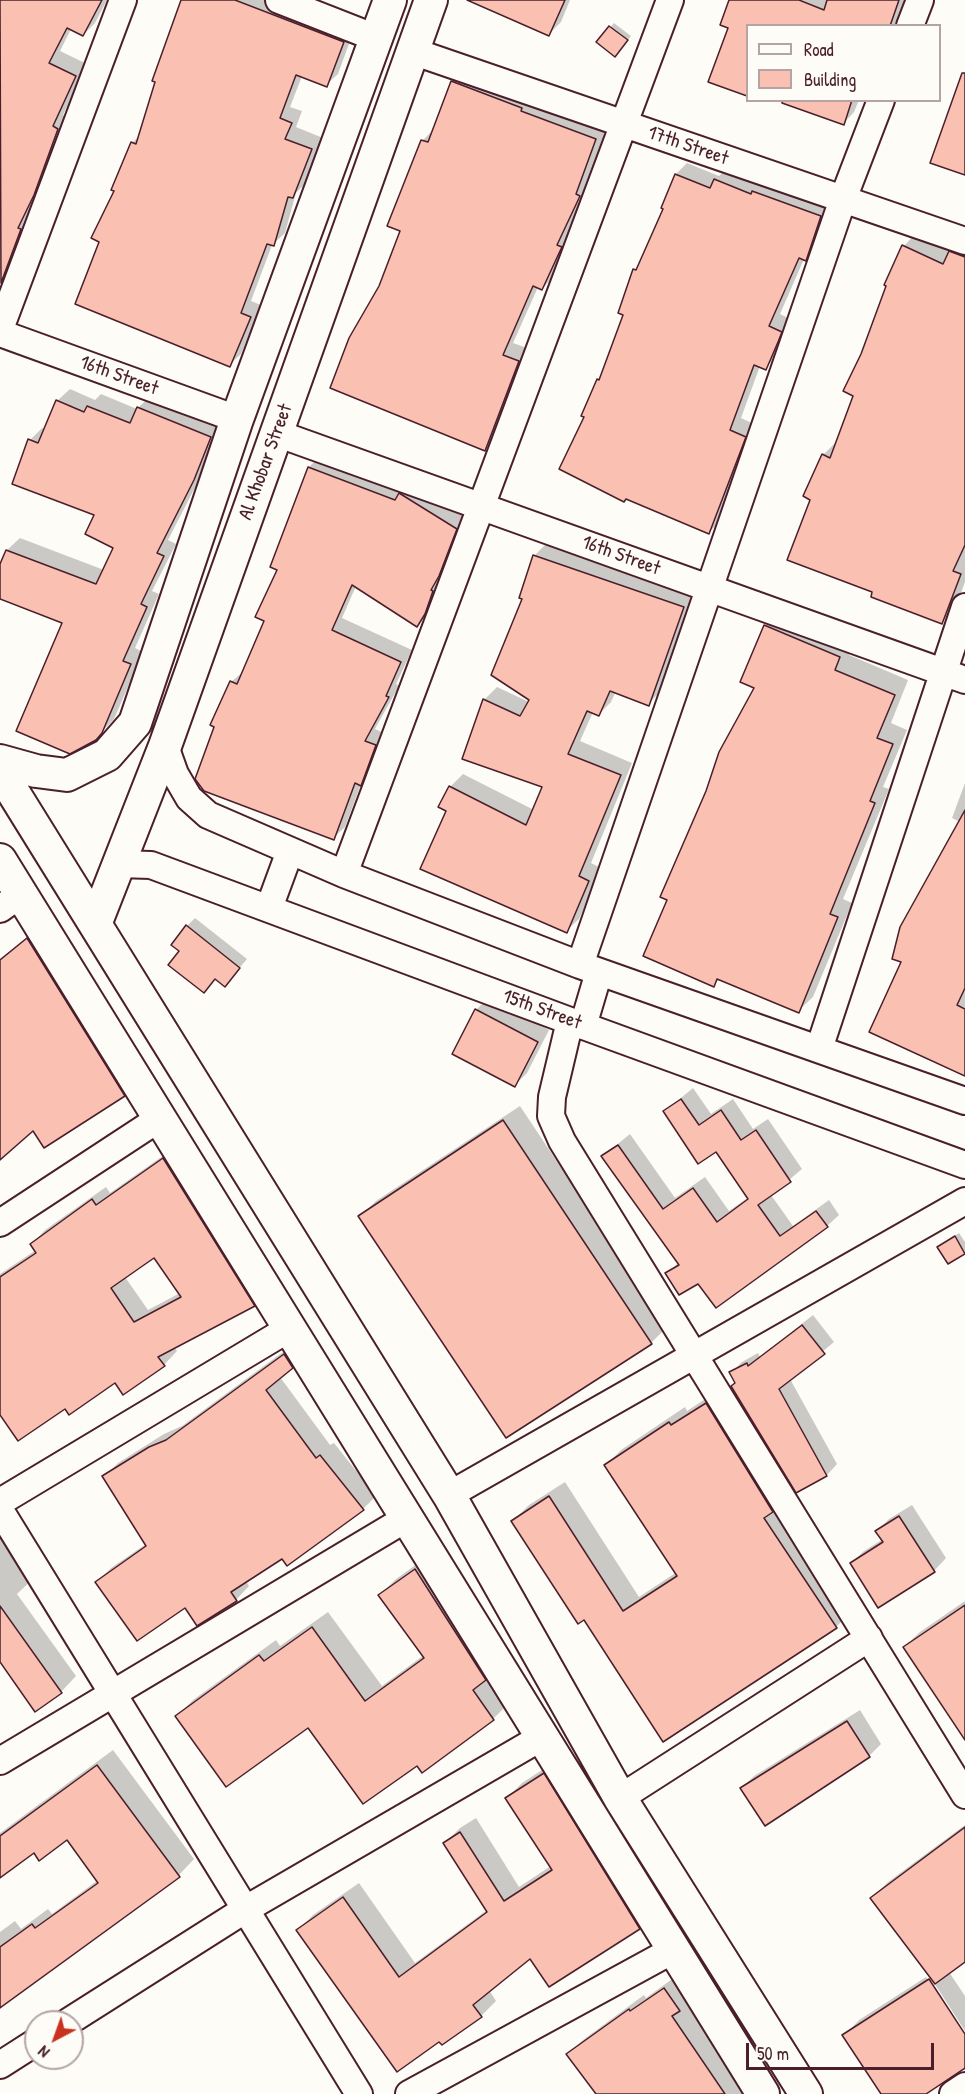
<!DOCTYPE html>
<html>
<head>
<meta charset="utf-8">
<style>
  body { margin:0 }
  #map { position:relative; width:965px; height:2094px; overflow:hidden; background:#fdfcf7; font-family:"Patrick Hand",sans-serif }
  canvas { display:block }
  .legend { position:absolute; left:746px; top:24px; width:195px; height:78px; box-sizing:border-box; background:#fdfcf7; border:2px solid #b5a4a5; margin:0; padding:8px 10px; list-style:none; font-size:18px; color:#4a1f2b }
  .legend li { display:flex; align-items:center; gap:12px; height:30px }
  .legend b { width:30px; border:2px solid #b5a4a5 }
  .north { position:absolute; left:24px; top:2010px; width:60px; height:60px; box-sizing:border-box; background:#fdfcf7; border:2px solid #b5a4a5; border-radius:50%; rotate:221deg; font-size:16px; font-weight:700; line-height:24px; text-align:center; color:#4a1f2b }
  .north::after { content:''; display:block; margin:auto; width:21px; height:27px; background:#c8321e; clip-path:polygon(50% 0,100% 100%,50% 72%,0 100%) }
  .scale { position:absolute; left:746px; top:2043px; width:188px; height:27px; box-sizing:border-box; border:3px solid #4a1f2b; border-top:0; padding-left:8px; font-size:18px; line-height:21px; white-space:nowrap; color:#4a1f2b; -webkit-text-stroke:4px #fdfcf7; paint-order:stroke }
</style>
</head>
<body>
<div id="map">
<canvas width="965" height="2094"></canvas>
<ul class="legend">
<li><b style="height:8px;background:#fdfcf7"></b>Road</li>
<li><b style="height:16px;background:#fac0b1"></b>Building</li>
</ul>
<div class="north">N</div>
<div class="scale">50 m</div>
</div>
<script>
const ctx = document.querySelector('canvas').getContext('2d');
ctx.lineJoin = 'round';
function paint(path, color) { ctx.fillStyle = color; ctx.fill(path, 'evenodd'); }
const poly = rows => new Path2D(rows.map(r => 'M' + r).join(''));
function trace(path, color, width, dash) { ctx.strokeStyle = color; ctx.lineWidth = width; ctx.lineCap = dash ? 'butt' : 'round'; ctx.setLineDash(dash || []); ctx.stroke(path); }
function write(font, color, halo, rows, align = 'center') {
  ctx.font = font + ' "Patrick Hand",sans-serif'; ctx.lineWidth = 4.5; ctx.setLineDash([]); ctx.textBaseline = 'middle'; ctx.strokeStyle = halo; ctx.fillStyle = color; for (const [text, x, y, turn = 0] of rows) {
    ctx.save(); ctx.translate(x, y); ctx.rotate((+turn || 0) * Math.PI / 180); ctx.textAlign = isNaN(turn) ? turn : align; if (halo) ctx.strokeText(text, 0, 0); ctx.fillText(text, 0, 0); ctx.restore();
  }
}
paint(poly([
  [0,0,107,0,95,23,83,35,71,29,60,51,87,64,63,115,69,117,15,264,3,275,0,274],
  [183,0,276,0,354,30,338,74,326,85,302,76,290,107,302,111,296,127,323,138,304,185,296,193,285,233,272,245,251,301,261,305,241,354,229,365,101,241,132,143,140,135],
  [478,0,570,0,561,22,549,34],
  [731,0,905,0,894,26,748,26,748,95,709,81,729,27],
  [614,23,631,36,619,51,599,42],
  [464,70,607,127,587,183,591,184,568,233,573,235,553,277,542,289,538,287,513,343,530,349,496,437,484,449,380,287,402,230,389,225,423,140,435,128,453,81],
  [778,100,859,100,854,112,843,124],
  [687,163,719,176,727,168,832,205,817,248,804,259,780,314,792,320,777,356,765,368,760,366,741,418,756,425,721,521,709,532,583,415,602,375,625,314,635,270,640,265,665,208,676,174],
  [917,232,965,239,965,582,955,609,942,622,874,591,812,499,823,455,837,441,855,395,863,355,904,246],
  [70,389,95,400,101,394,137,409,151,395,223,424,206,466,168,540,176,544,152,591,159,594,135,648,143,652,114,719,95,739,64,622,0,598,0,569,7,550,20,538,104,570,115,547,96,514,30,440,42,428,45,429,57,401],
  [320,456,411,483,467,517,428,614,416,625,356,586,342,618,412,650,396,684,399,686,375,729,386,734,372,773,361,784,345,827,333,838,231,682,244,671,266,620,309,467],
  [547,543,696,594,661,691,648,704,616,691,611,702,599,714,593,712,580,741,632,763,591,863,601,868,579,919,566,931,448,810,450,787,463,774,534,810,544,786,484,700,497,687,529,702,524,598,534,556],
  [780,611,854,642,849,655,908,680,891,723,907,730,883,787,889,789,843,899,852,903,813,997,798,1011,720,978,714,985,765,626],
  [965,783,965,1074,903,961,960,822,952,818],
  [195,918,247,959,225,985,216,978,204,991,181,951,187,926],
  [41,926,137,1081,124,1095,33,1129,0,1157,0,959],
  [488,998,549,1030,527,1073,515,1085,476,1010],
  [693,1088,711,1114,733,1099,753,1129,768,1119,802,1169,771,1195,793,1226,829,1200,839,1215,827,1226,699,1282,667,1274,679,1262,603,1156,630,1134,675,1198,705,1177,729,1211,749,1197,716,1150,665,1111],
  [520,1106,667,1327,651,1343,360,1217,376,1201],
  [177,1146,267,1292,254,1305,174,1347,177,1351,164,1365,116,1381,65,1407,0,1413,0,1274,36,1250,32,1244,45,1230,106,1187,110,1193],
  [155,1256,180,1293,148,1310,125,1277],
  [959,1233,965,1242,965,1252,949,1262,943,1244],
  [813,1315,834,1342,790,1379,837,1464,827,1475,797,1491,731,1373,742,1362,758,1353,760,1357],
  [298,1341,306,1353,280,1377,330,1445,334,1443,376,1496,363,1509,246,1581,249,1586,236,1600,185,1606,97,1582,111,1568,146,1544,104,1477,118,1463,164,1434,182,1426],
  [722,1388,851,1612,836,1627,585,1618,513,1521,529,1505,565,1482,639,1597,677,1572,606,1465,621,1450,685,1407,687,1411],
  [912,1505,946,1558,934,1571,851,1563,864,1551,883,1539,877,1531,889,1519],
  [0,1528,35,1577,17,1594,76,1676,61,1692,36,1710,0,1660],
  [431,1554,509,1703,493,1719,417,1764,308,1726,177,1716,193,1700,276,1640,280,1646,328,1612,382,1686,424,1655,380,1595,396,1579],
  [965,1601,965,1737,904,1647,920,1632],
  [860,1710,881,1744,869,1756,765,1824,742,1788,754,1776],
  [113,1750,194,1859,179,1875,0,2006,0,1932,15,1921,21,1929,48,1909,52,1914,98,1880,67,1838,34,1851,0,1876,0,1833],
  [559,1759,654,1913,639,1928,531,1956,489,1990,496,2001,481,2016,298,1930,313,1915,359,1883,415,1963,487,1910,445,1843,460,1828,476,1818,519,1887,551,1866,507,1798,522,1783],
  [965,1825,965,1960,949,1972,965,1996,965,2031,929,1975,872,1898,888,1882],
  [679,1974,694,1995,687,2002,727,2061,754,2094,598,2094,568,2054,583,2040,644,1995,646,1998],
  [926,1977,965,2036,965,2070,961,2069,923,2094,882,2094,844,2036,859,2020]
]), '#0003');
const building = poly([
  [0,0,102,0,83,36,67,28,49,63,76,76,53,126,58,129,34,195,18,228,21,229,1,283,0,0],
  [181,0,235,0,344,42,327,87,296,75,280,118,292,123,285,139,312,149,293,198,288,197,274,246,267,244,241,313,251,317,230,367,75,304,99,242,91,238,114,191,111,190,131,142,136,144,155,82,152,81,181,0],
  [467,0,565,0,549,36,467,0],
  [729,0,799,0,824,10,827,0,899,0,890,26,747,26,747,96,708,82,728,28,720,25,729,0],
  [609,26,628,40,615,57,596,42,609,26],
  [962,73,965,73,965,175,930,163,962,73],
  [451,81,522,108,521,111,596,139,576,194,580,196,557,245,562,247,560,251,542,290,533,286,503,355,519,361,485,451,330,388,349,338,379,286,400,231,387,226,421,140,428,142,451,81],
  [782,100,852,100,844,125,782,103,782,100],
  [675,174,710,188,714,179,751,194,752,191,821,216,806,261,799,258,769,326,782,332,778,342,766,370,754,365,730,430,746,437,709,534,626,499,624,502,559,469,584,417,581,416,597,379,599,380,623,315,618,313,633,269,636,270,663,209,661,208,675,174],
  [902,245,943,264,949,251,965,257,965,545,953,571,961,574,942,624,871,597,872,592,787,560,810,500,803,496,822,454,830,458,853,396,843,391,861,354,886,286,884,285,902,245],
  [56,400,84,412,87,406,130,423,137,407,211,437,194,480,157,553,164,556,141,604,147,607,123,661,131,664,102,733,96,740,70,754,16,731,62,623,0,599,0,564,6,550,96,584,113,548,85,534,94,515,12,484,28,439,38,443,56,400],
  [308,467,395,500,399,493,457,529,439,576,431,590,433,591,425,614,417,627,352,585,332,630,401,662,386,696,389,697,365,741,376,745,361,786,355,783,334,840,204,791,195,779,214,727,210,725,230,681,237,684,264,621,255,617,277,570,270,567,308,467],
  [533,555,684,607,649,706,610,691,599,716,587,711,568,754,621,775,579,876,589,881,567,933,420,869,446,811,438,807,449,786,526,825,542,787,462,759,483,699,520,716,529,700,491,675,522,599,519,598,533,555],
  [764,625,840,657,835,670,895,695,877,738,893,744,870,801,875,803,830,914,838,917,799,1013,717,979,714,987,643,956,667,900,660,897,706,791,719,752,754,688,740,682,764,625],
  [965,810,965,988,957,1005,965,1009,965,1076,869,1032,901,962,892,959,900,927,965,810],
  [186,925,240,968,225,987,215,979,204,993,168,965,179,951,171,945,186,925],
  [27,938,125,1096,44,1148,33,1131,0,1160,0,960,27,938],
  [475,1009,538,1042,515,1087,452,1054,475,1009],
  [681,1099,699,1125,721,1110,741,1140,756,1130,791,1182,758,1205,780,1236,816,1211,828,1227,716,1308,698,1284,679,1295,665,1273,679,1265,601,1156,618,1145,663,1209,693,1188,717,1222,748,1199,716,1152,698,1164,663,1111,681,1099],
  [503,1120,652,1344,506,1438,358,1216,503,1120],
  [163,1158,255,1306,158,1357,165,1366,123,1395,115,1383,69,1415,65,1409,18,1441,0,1415,0,1277,36,1253,30,1244,92,1199,96,1205,163,1158],
  [154,1258,181,1297,134,1322,111,1288,154,1258],
  [955,1236,965,1254,948,1264,937,1247,955,1236],
  [802,1325,825,1354,779,1389,827,1476,796,1493,731,1386,735,1383,729,1372,747,1363,748,1366,802,1325],
  [284,1354,293,1368,266,1390,316,1458,320,1455,364,1510,287,1566,282,1559,231,1592,237,1601,197,1626,185,1608,137,1641,95,1582,146,1546,102,1476,149,1447,166,1440,284,1354],
  [706,1403,773,1512,764,1518,837,1628,663,1742,584,1620,578,1624,511,1521,549,1496,623,1611,677,1576,604,1465,669,1422,671,1425,706,1403],
  [899,1516,935,1572,878,1608,850,1563,883,1542,875,1531,899,1516],
  [415,1569,486,1680,473,1690,494,1720,422,1773,417,1766,363,1804,308,1728,226,1787,175,1716,259,1655,264,1661,312,1627,365,1701,424,1658,378,1595,415,1569],
  [965,1605,965,1740,903,1647,965,1605],
  [0,1606,62,1693,35,1712,0,1662,0,1606],
  [847,1721,870,1757,765,1826,740,1788,847,1721],
  [97,1765,180,1877,0,2008,0,1947,32,1924,35,1928,98,1883,67,1840,39,1861,34,1853,0,1878,0,1836,97,1765],
  [544,1773,640,1929,549,1987,530,1959,473,2005,482,2017,442,2045,439,2042,397,2072,296,1930,343,1897,399,1977,487,1912,443,1843,460,1832,504,1901,552,1870,505,1798,544,1773],
  [965,1827,965,1962,935,1984,870,1898,965,1827],
  [929,1979,965,2034,965,2068,926,2094,881,2094,842,2035,929,1979],
  [664,1988,680,2011,672,2016,725,2094,596,2094,566,2054,629,2009,630,2011,664,1988]
]);
paint(building, '#fac0b1');
trace(building, '#4a1f2b', 1.5);
const minor = poly([
  [279,0,376,38],
  [910,26,920,0],
  [412,51,965,241],
  [0,329,123,0],
  [0,333,237,419],
  [276,433,965,680],
  [165,746,175,774,189,798,208,815,344,874,580,965,965,1101],
  [118,864,151,865,570,1021,965,1165],
  [344,874,670,0],
  [269,908,290,851],
  [0,909,21,894],
  [580,965,843,199,881,100],
  [570,1021,552,1097,551,1116,562,1141,965,1795],
  [583,1026,599,972],
  [819,1049,965,607],
  [0,1223,160,1118],
  [449,1495,965,1201],
  [0,1502,290,1328],
  [0,1510,359,2094],
  [0,1761,407,1518],
  [620,1798,869,1638],
  [68,2022,246,1909,542,1737],
  [0,2065,36,2042],
  [409,2094,673,1950],
  [953,2094,965,2086]
]);
const tertiary = poly([
  [0,761,36,771,67,775,107,755,135,723,237,419,390,0],
  [0,771,449,1495,620,1798,806,2094],
  [0,860,763,2094],
  [96,922,165,746,431,0]
]);
trace(minor, '#4a1f2b', 30);
trace(tertiary, '#4a1f2b', 36);
trace(minor, '#fdfcf7', 26);
trace(tertiary, '#fdfcf7', 32);
write('20px', '#4a1f2b', '#fdfcf7', [
  ["17th Street",688,146,19],
  ["16th Street",119,376,20],
  ["Al Khobar Street",266,462,-70],
  ["16th Street",621,556,20],
  ["15th Street",542,1010,20]
]);
</script>
</body>
</html>
